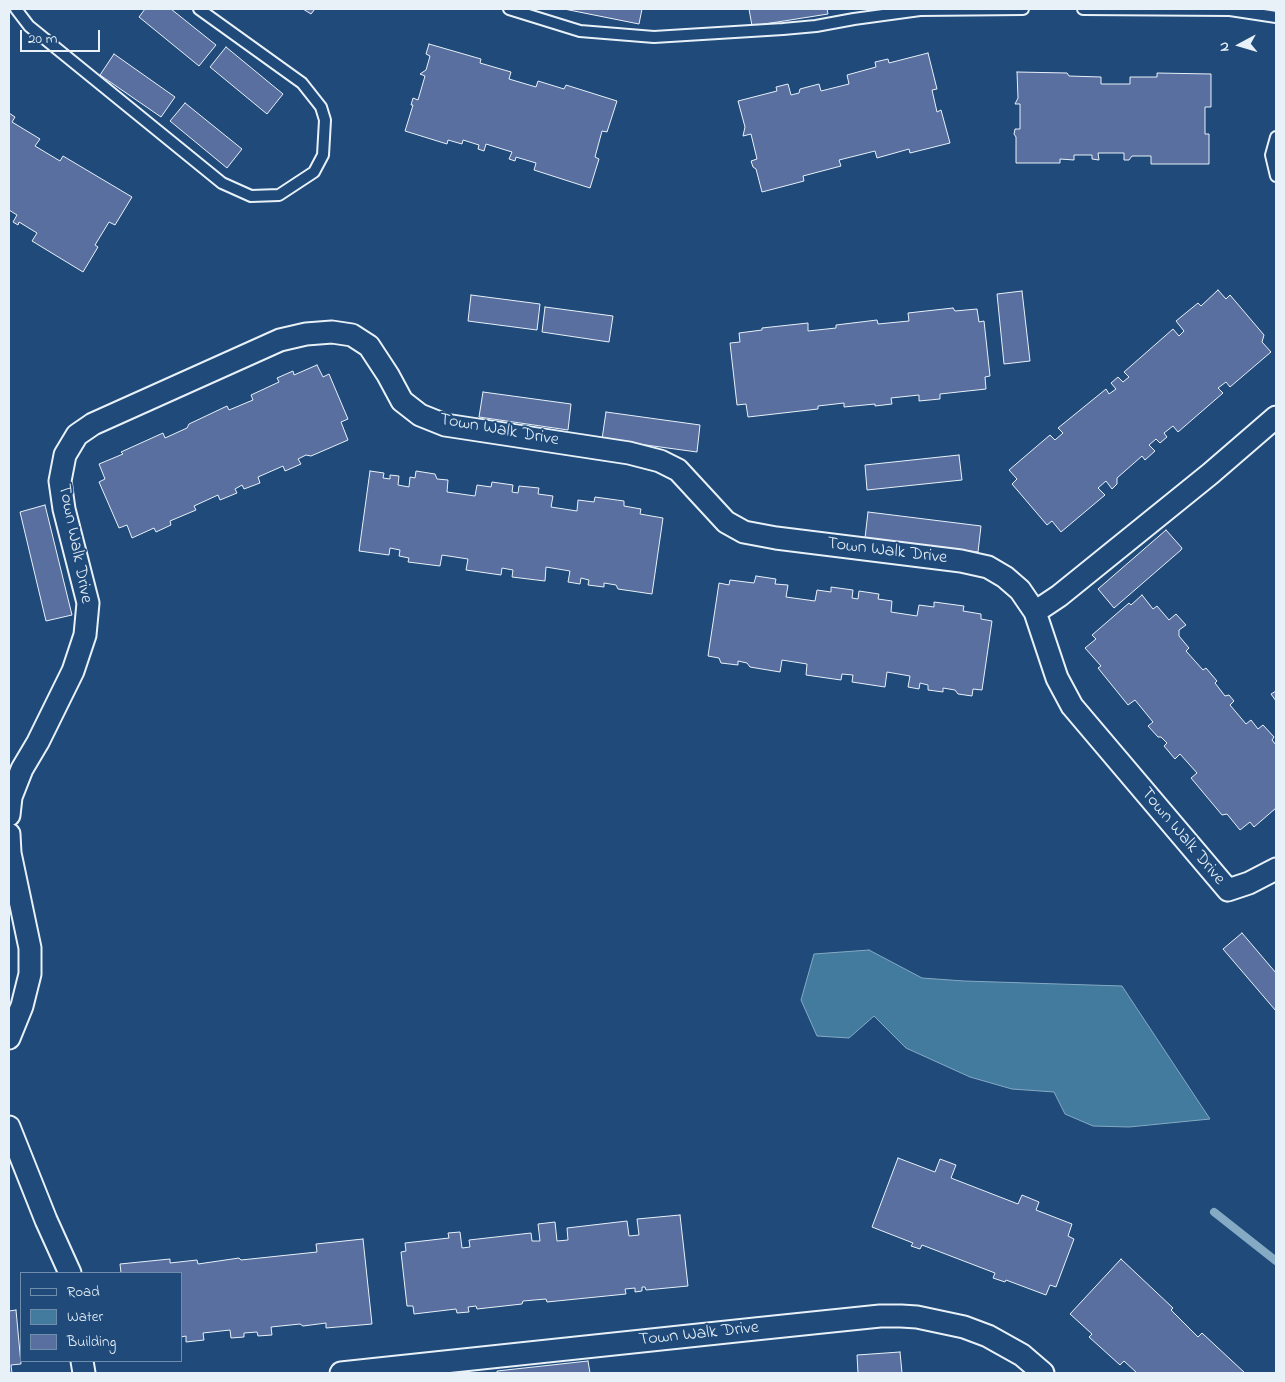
<!DOCTYPE html>
<html>
<head>
<meta charset="utf-8">
<style>
  body { margin:0 }
  #map { position:relative; width:1285px; height:1382px; overflow:hidden; background:#1f4a7a; font-family:"Indie Flower",sans-serif }
  canvas { display:block }
  .frame { position:absolute; inset:0; border:10px solid #e8f1f8; pointer-events:none }
  .legend { position:absolute; left:20px; top:1272px; width:162px; height:90px; box-sizing:border-box; background:#1f4a7a; border:1px solid #6f8dac; margin:0; padding:6px 9px; list-style:none; font-size:15px; color:#e8f1f8 }
  .legend li { display:flex; align-items:center; gap:10px; height:25px }
  .legend b { width:25px; border:1px solid #6f8dac }
  .north { position:absolute; left:1215px; top:20px; width:50px; height:50px; -webkit-text-stroke:4px #1f4a7a; paint-order:stroke; rotate:264deg; font-size:14px; font-weight:700; line-height:20px; text-align:center; color:#e8f1f8 }
  .north::after { content:''; display:block; margin:auto; width:18px; height:22px; background:#e8f1f8; clip-path:polygon(50% 0,100% 100%,50% 72%,0 100%) }
  .scale { position:absolute; left:20px; top:30px; width:80px; height:22px; box-sizing:border-box; border:2px solid #e8f1f8; border-top:0; padding-left:6px; font-size:15px; line-height:18px; white-space:nowrap; color:#e8f1f8; -webkit-text-stroke:4px #1f4a7a; paint-order:stroke }
</style>
</head>
<body>
<div id="map">
<canvas width="1285" height="1382"></canvas>
<div class="frame"></div>
<ul class="legend">
<li><b style="height:6px;background:#1f4a7a"></b>Road</li>
<li><b style="height:14px;background:#437b9f"></b>Water</li>
<li><b style="height:14px;background:#596fa0"></b>Building</li>
</ul>
<div class="north">N</div>
<div class="scale">20 m</div>
</div>
<script>
const ctx = document.querySelector('canvas').getContext('2d');
ctx.lineJoin = 'round';
function paint(path, color) { ctx.fillStyle = color; ctx.fill(path, 'evenodd'); }
const poly = rows => new Path2D(rows.map(r => 'M' + r).join(''));
function trace(path, color, width, dash) { ctx.strokeStyle = color; ctx.lineWidth = width; ctx.lineCap = dash ? 'butt' : 'round'; ctx.setLineDash(dash || []); ctx.stroke(path); }
function write(font, color, halo, rows, align = 'center') {
  ctx.font = font + ' "Indie Flower",sans-serif'; ctx.lineWidth = 4; ctx.setLineDash([]); ctx.textBaseline = 'middle'; ctx.strokeStyle = halo; ctx.fillStyle = color; for (const [text, x, y, turn = 0] of rows) {
    ctx.save(); ctx.translate(x, y); ctx.rotate((+turn || 0) * Math.PI / 180); ctx.textAlign = isNaN(turn) ? turn : align; if (halo) ctx.strokeText(text, 0, 0); ctx.fillText(text, 0, 0); ctx.restore();
  }
}
const water = poly([
  [869,950,922,978,964,981,1122,986,1210,1119,1129,1127,1093,1126,1065,1114,1054,1092,1012,1089,970,1077,906,1048,874,1016,849,1038,817,1036,801,1000,814,954,869,950]
]);
paint(water, '#437b9f');
trace(water, '#85aac3', 1);
trace(poly([
  [1214,1212,1276,1261]
]), '#85aac3', 8);
const building = poly([
  [145,9,171,9,216,45,199,66,139,17,145,9],
  [303,9,315,9,311,14,303,9],
  [564,9,642,9,639,24,564,9],
  [749,9,827,9,828,14,752,26,749,9],
  [429,44,481,59,480,63,511,72,509,79,536,87,538,81,564,89,566,85,617,101,607,132,602,131,595,157,599,159,590,188,534,170,536,163,516,157,515,161,509,159,512,152,486,144,484,151,478,149,479,145,463,140,462,144,448,140,447,144,405,131,413,105,411,105,413,98,418,100,425,76,420,74,426,70,430,56,426,54,429,44],
  [226,47,283,94,267,114,210,67,226,47],
  [928,53,937,89,932,90,937,112,941,110,950,143,910,153,909,149,877,158,875,151,839,160,841,166,803,176,804,181,762,192,756,169,753,167,751,161,757,159,751,134,743,136,745,127,738,101,777,91,776,87,788,84,791,95,799,93,800,89,819,84,821,91,849,84,847,75,876,67,875,62,888,59,889,63,928,53],
  [114,54,175,97,161,117,100,75,114,54],
  [1017,72,1067,73,1069,76,1101,77,1101,84,1130,84,1130,77,1157,77,1157,73,1211,74,1211,107,1205,107,1205,134,1209,134,1209,164,1151,164,1151,156,1132,156,1129,160,1124,160,1124,153,1098,153,1099,160,1092,159,1092,155,1074,155,1074,160,1060,159,1060,163,1016,163,1016,137,1014,134,1015,129,1020,129,1020,104,1015,104,1018,98,1017,72],
  [185,103,242,149,227,168,170,121,185,103],
  [9,113,15,117,12,122,40,139,35,146,60,161,63,156,132,197,115,225,109,222,95,245,98,247,83,272,32,241,37,233,19,222,18,225,13,222,17,215,9,210,9,113],
  [1218,290,1226,299,1230,295,1264,335,1262,342,1271,352,1230,387,1226,382,1218,388,1223,393,1178,432,1173,426,1164,433,1167,437,1160,443,1156,439,1149,445,1155,451,1145,460,1142,456,1117,478,1117,484,1112,489,1106,481,1098,488,1105,495,1061,532,1052,521,1047,525,1012,484,1017,479,1009,470,1050,435,1055,440,1063,433,1058,428,1106,389,1109,394,1116,389,1111,383,1118,377,1123,382,1129,377,1124,372,1173,329,1179,336,1184,331,1176,321,1198,303,1201,306,1218,290],
  [1022,291,1030,361,1004,364,997,294,1022,291],
  [471,295,540,304,537,330,468,321,471,295],
  [545,307,613,316,609,342,542,332,545,307],
  [953,308,955,311,977,309,979,322,984,321,990,376,985,377,986,389,940,394,940,399,919,401,919,395,891,398,892,404,875,406,875,404,844,407,844,403,818,406,818,409,748,417,746,404,737,405,730,343,740,342,739,333,762,330,762,328,808,323,808,331,836,328,836,325,877,320,878,324,909,321,908,313,953,308],
  [317,365,323,377,329,374,348,419,341,422,348,440,311,456,306,455,298,459,301,464,285,471,283,466,258,477,260,483,244,489,242,485,235,489,237,493,220,500,218,495,194,506,196,510,170,521,171,525,156,532,154,528,132,538,127,525,119,528,99,482,105,479,99,464,123,454,121,452,163,433,165,438,187,428,189,424,227,406,229,410,253,400,251,395,279,382,277,378,293,371,294,375,317,365],
  [483,392,571,404,568,430,479,417,483,392],
  [606,412,700,425,697,452,602,439,606,412],
  [959,455,962,480,867,490,865,465,959,455],
  [370,471,384,473,383,478,390,479,390,475,399,476,398,485,409,487,410,477,415,478,416,471,435,474,437,479,448,480,447,492,475,496,477,485,491,487,492,482,513,485,512,492,518,493,519,486,539,488,538,494,553,496,551,507,577,511,578,500,594,502,595,497,624,501,624,506,641,509,640,514,663,518,652,594,618,589,616,585,604,583,604,587,588,585,589,580,581,578,580,584,568,582,570,571,546,567,545,581,512,577,513,570,502,568,501,575,466,570,468,559,442,555,440,566,408,562,409,558,399,556,400,550,390,548,389,555,359,551,370,471],
  [45,505,72,615,46,621,20,512,45,505],
  [868,512,981,526,978,552,865,538,868,512],
  [1166,530,1182,548,1181,550,1114,608,1098,589,1166,530],
  [756,576,776,579,775,584,788,585,786,597,815,601,817,590,831,592,831,587,853,590,852,598,858,599,859,591,879,594,878,599,892,601,891,612,917,616,919,605,934,607,934,602,964,606,963,611,981,614,981,619,992,621,982,690,973,689,972,696,958,694,955,690,943,688,943,692,928,690,928,685,920,683,919,689,908,687,910,676,887,672,885,687,852,682,853,675,842,674,841,680,806,675,807,664,782,660,780,672,750,667,747,663,738,661,738,665,721,663,719,658,708,656,719,583,729,585,730,580,754,583,756,576],
  [1142,595,1153,609,1157,606,1169,620,1176,614,1186,625,1179,630,1179,636,1189,648,1186,651,1203,670,1206,668,1217,681,1215,683,1225,696,1229,695,1234,701,1230,705,1246,724,1251,720,1258,729,1263,725,1274,737,1272,740,1276,745,1276,808,1254,827,1250,822,1240,830,1227,814,1222,815,1191,778,1197,773,1180,754,1175,759,1164,746,1167,743,1161,737,1158,737,1148,726,1153,722,1135,700,1128,705,1098,668,1101,666,1085,648,1096,639,1092,635,1129,603,1131,605,1142,595],
  [1276,691,1276,701,1271,694,1276,691],
  [1242,933,1276,973,1276,1011,1223,949,1242,933],
  [898,1158,935,1172,940,1159,956,1165,951,1178,1018,1204,1022,1195,1039,1202,1036,1210,1072,1224,1068,1236,1074,1239,1056,1287,1050,1285,1046,1295,1006,1280,1005,1282,993,1278,995,1273,922,1245,920,1249,911,1246,913,1243,872,1227,898,1158],
  [680,1215,688,1286,646,1290,645,1287,642,1287,642,1291,635,1292,635,1288,625,1289,626,1294,547,1302,546,1299,523,1301,522,1304,477,1309,476,1306,468,1307,469,1312,457,1313,456,1309,414,1314,413,1306,407,1306,401,1252,406,1251,405,1243,449,1238,448,1233,460,1232,462,1248,470,1247,469,1240,531,1233,532,1241,540,1241,538,1224,555,1222,557,1241,568,1240,567,1228,627,1221,629,1236,639,1235,637,1219,680,1215],
  [363,1239,372,1324,326,1328,326,1323,303,1326,300,1324,271,1327,272,1335,258,1336,257,1332,244,1333,244,1337,231,1338,230,1330,203,1333,204,1340,186,1342,186,1336,181,1337,181,1273,121,1273,120,1264,170,1259,170,1263,197,1260,198,1264,239,1258,241,1260,317,1252,316,1244,363,1239],
  [1121,1259,1173,1308,1171,1310,1198,1337,1202,1333,1245,1373,1137,1373,1124,1361,1120,1365,1089,1337,1092,1334,1070,1314,1121,1259],
  [16,1310,21,1364,11,1365,12,1373,9,1373,9,1311,16,1310],
  [900,1352,902,1373,858,1373,857,1355,900,1352],
  [588,1361,590,1373,497,1373,497,1371,588,1361]
]);
paint(building, '#596fa0');
trace(building, '#e8f1f8', 1);
const service = poly([
  [16,9,29,26,222,183,251,196,279,195,314,172,323,155,325,120,321,107,302,83,199,9],
  [509,9,580,31,654,37,783,29,816,26,854,19,920,10,1023,9],
  [1083,9,1230,10,1276,17],
  [1276,137,1271,155,1276,176]
]);
const minor = poly([
  [1035,612,1059,596,1210,474,1276,417],
  [9,815,11,797,22,769,38,742,73,671,85,635,88,603,64,509,60,481,65,455,77,435,93,424,280,340,306,334,332,332,352,335,369,346,388,375,402,401,420,415,445,425,629,453,660,461,678,470,726,522,744,532,776,538,961,561,988,567,1005,577,1020,590,1035,612,1057,678,1072,706,1228,890,1249,883,1276,869],
  [9,834,10,853,30,948,30,974,22,1006,9,1038],
  [9,1127,46,1220,70,1273],
  [82,1361,84,1373],
  [341,1373,755,1329,880,1316,901,1316,917,1317,964,1327,988,1336,1022,1355,1043,1373]
]);
trace(service, '#e8f1f8', 14);
trace(minor, '#e8f1f8', 25);
trace(service, '#1f4a7a', 10);
trace(minor, '#1f4a7a', 21);
write('18px', '#e8f1f8', '#1f4a7a', [
  ["Town Walk Drive",499,431,10],
  ["Town Walk Drive",74,544,79],
  ["Town Walk Drive",887,552,7],
  ["Town Walk Drive",1182,837,50],
  ["Town Walk Drive",699,1335,-6]
]);
</script>
</body>
</html>
